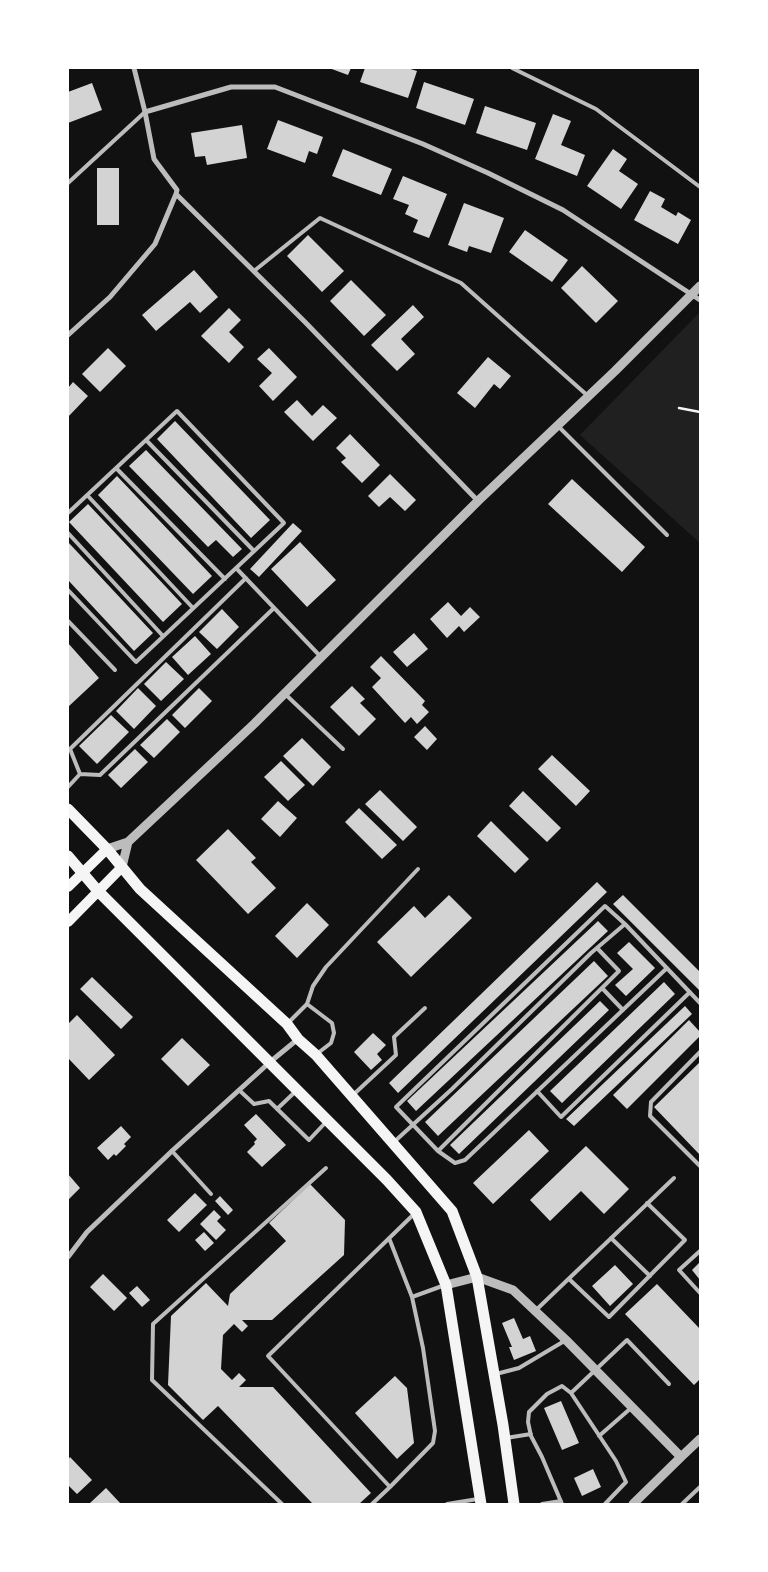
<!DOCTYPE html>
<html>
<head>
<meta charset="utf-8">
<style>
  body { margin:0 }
  #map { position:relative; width:768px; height:1572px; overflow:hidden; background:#111; font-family:Rubik,sans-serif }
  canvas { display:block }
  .frame { position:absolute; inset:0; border:69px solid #fff; pointer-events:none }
</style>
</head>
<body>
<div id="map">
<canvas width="768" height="1572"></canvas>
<div class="frame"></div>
</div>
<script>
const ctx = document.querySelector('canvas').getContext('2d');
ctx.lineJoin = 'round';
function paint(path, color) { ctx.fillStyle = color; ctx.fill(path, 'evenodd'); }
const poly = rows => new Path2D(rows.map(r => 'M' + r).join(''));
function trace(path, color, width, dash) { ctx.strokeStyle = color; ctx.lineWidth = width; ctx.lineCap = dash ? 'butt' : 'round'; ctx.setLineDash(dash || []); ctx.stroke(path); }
paint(poly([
  [698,314,700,314,700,543,580,435]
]), '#202020');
paint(poly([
  [329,68,351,68,348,75],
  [365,68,407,68,417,71,408,98,360,82],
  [424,82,474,99,465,125,416,108],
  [92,83,102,110,68,123,68,92],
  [485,106,536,123,527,150,476,133],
  [553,114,571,121,561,145,585,155,577,176,535,159],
  [278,120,323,137,317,154,309,151,305,163,267,149],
  [242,125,247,158,207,165,205,156,195,157,191,133],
  [343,149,392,169,381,195,332,176],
  [613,149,627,159,619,171,638,184,621,209,587,186],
  [97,168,119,168,119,225,97,225],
  [403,176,447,194,429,238,413,232,418,220,405,214,409,205,393,199],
  [650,191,665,199,661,207,676,216,678,212,691,220,678,244,634,220],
  [464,203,504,218,491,253,469,246,467,252,448,245],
  [525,230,568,260,552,282,509,252],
  [308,235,344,271,322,292,287,256],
  [582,266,618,301,596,323,561,288],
  [194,270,218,297,200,313,190,302,156,331,142,315],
  [351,280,386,315,364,336,330,301],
  [413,305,424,317,401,339,415,354,397,371,371,345],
  [229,308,241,320,229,332,244,347,229,363,201,336],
  [108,348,126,366,100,392,82,374],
  [269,348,297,377,273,401,259,386,272,373,257,359],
  [488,357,511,376,500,389,494,384,475,408,457,393],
  [73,382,88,396,68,417,68,388],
  [297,400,312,416,323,405,337,418,313,441,284,412],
  [175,421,270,520,251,538,157,439],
  [350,434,380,465,362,483,341,462,346,458,336,448],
  [146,450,242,549,233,557,216,540,208,547,129,466],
  [390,474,416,500,405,511,390,497,379,507,368,496],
  [117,476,212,576,193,594,98,495],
  [572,479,645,547,622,572,548,504],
  [88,504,182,604,163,622,69,522],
  [293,523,302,531,259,577,250,569],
  [68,542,153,633,134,651,68,580],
  [300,542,336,580,307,607,271,569],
  [448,602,461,616,470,607,480,617,464,632,459,626,447,638,430,619],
  [222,609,239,627,217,649,199,632],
  [414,633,428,649,407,667,393,652],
  [195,636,211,654,188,675,172,657],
  [68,643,99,678,68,707],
  [381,656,425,701,422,705,429,712,417,724,411,717,405,723,372,687,381,678,370,667],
  [166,662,184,679,161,701,144,684],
  [352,686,365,699,360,703,376,719,359,736,330,707],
  [138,688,156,706,134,729,116,711],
  [199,688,212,701,185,728,172,715],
  [111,715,129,732,97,764,79,746],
  [167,719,180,732,154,758,140,745],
  [425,726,437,739,427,750,414,737],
  [302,738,331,767,313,786,283,756],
  [135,749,148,762,121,788,108,775],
  [552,755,590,791,576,806,538,769],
  [281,761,305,785,288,801,264,777],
  [380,790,417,827,403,841,365,804],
  [523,791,561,828,547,842,509,806],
  [278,801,297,818,280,837,261,819],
  [359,808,397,845,382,859,345,822],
  [491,821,529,859,515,873,477,836],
  [228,829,256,858,251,862,276,888,248,914,196,860],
  [597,882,607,892,398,1093,389,1083],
  [449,895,472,918,411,977,377,942,414,906,425,918],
  [623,895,700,972,700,991,613,904],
  [307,903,329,925,297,958,275,936],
  [598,921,608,931,416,1111,407,1101],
  [629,942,655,968,626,996,615,985,633,969,617,953],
  [594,961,608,976,438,1136,425,1122],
  [92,977,133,1017,121,1029,80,989],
  [664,982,675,994,562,1103,550,1091],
  [600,1001,609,1010,459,1154,450,1145],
  [685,1006,692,1014,574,1126,566,1119],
  [77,1015,115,1055,89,1080,68,1058,68,1024],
  [689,1020,700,1032,700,1036,627,1109,613,1095],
  [373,1033,386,1045,377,1054,382,1060,371,1070,354,1052],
  [182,1038,210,1065,188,1086,161,1059],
  [700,1062,700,1155,654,1107],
  [256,1114,286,1145,262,1167,247,1152,255,1144,254,1142,257,1139,244,1125],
  [121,1126,131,1137,124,1144,126,1146,116,1156,114,1154,108,1160,97,1148],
  [529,1130,549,1151,493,1204,473,1183],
  [586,1146,629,1189,604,1214,581,1191,550,1221,530,1200],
  [68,1174,80,1188,68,1200],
  [310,1184,345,1220,344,1255,272,1320,242,1320,248,1326,242,1332,234,1324,223,1335,221,1369,232,1380,239,1373,246,1380,239,1387,273,1387,371,1493,359,1504,313,1504,218,1406,203,1420,168,1385,171,1316,206,1283,228,1306,230,1294,286,1241,269,1223],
  [195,1193,207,1205,179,1232,167,1220],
  [220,1196,233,1210,228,1215,215,1201],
  [214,1210,221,1217,217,1221,226,1230,216,1240,200,1224],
  [204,1232,214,1243,205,1251,195,1240],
  [700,1262,700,1280,692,1270],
  [615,1265,633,1284,610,1306,592,1286],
  [103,1274,127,1298,114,1311,90,1287],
  [657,1284,700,1329,700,1379,694,1385,625,1314],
  [137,1286,150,1300,142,1307,129,1293],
  [514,1318,523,1339,530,1336,536,1351,514,1360,509,1347,512,1347,502,1323],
  [395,1376,407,1388,414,1443,397,1459,355,1413],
  [561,1401,579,1443,562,1450,544,1408],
  [70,1457,92,1480,77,1494,68,1485,68,1460],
  [593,1469,601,1487,582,1496,574,1478],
  [106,1488,121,1504,92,1504,90,1503]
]), '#d3d3d3');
trace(poly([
  [679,408,700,412]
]), '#f5f5f5', 2.5);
trace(poly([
  [512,68,596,109,700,187],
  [68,183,145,112],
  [254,271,320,218,461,283,588,396],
  [558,426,667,535],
  [146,440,254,551],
  [116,468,225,579],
  [87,495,193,608],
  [68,513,177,411,284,523,136,662,68,590],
  [68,533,163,636],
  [236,568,321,657],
  [68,621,115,670],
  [284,693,343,749],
  [80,774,70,749,246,578],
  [68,787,80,774,100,775,274,608],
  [597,948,619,971,438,1151,396,1107,605,906,625,924],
  [602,988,623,1010],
  [307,1004,313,986,326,967,418,869],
  [288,1023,307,1004,332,1023,334,1033,331,1043,318,1053],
  [700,1052,651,1102,650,1116,700,1166],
  [239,1090,254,1104,269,1101,309,1140,326,1122],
  [537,1091,561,1117,690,992],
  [353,1095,396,1055,394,1037,425,1008],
  [277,1109,296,1091],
  [394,1142,452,1089,591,953,625,924,700,1003],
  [172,1151,211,1194],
  [438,1151,455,1163,465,1160,667,968],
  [414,1214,268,1356,390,1487,433,1443,435,1431,423,1348,412,1297,445,1285],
  [389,1238,412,1297],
  [611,1238,650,1276],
  [700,1251,679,1270,700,1293],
  [569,1279,609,1317,685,1240,647,1203],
  [535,1311,674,1178],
  [496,1374,519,1368,566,1340],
  [571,1393,616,1461,626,1482,605,1504],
  [599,1436,631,1408],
  [506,1438,531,1434],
  [282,1504,152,1380,153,1324,326,1168],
  [372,1504,390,1487],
  [447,1504,478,1499],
  [542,1504,561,1501],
  [562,1504,542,1457,531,1436,528,1422,529,1412,547,1394,562,1386,571,1393,627,1340,669,1384],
  [682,1504,700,1487]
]), '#bcbcbc', 4);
trace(poly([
  [134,68,145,112,154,159,177,190,176,194,305,322,478,501],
  [145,112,231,87,275,87,423,144,488,173,563,210,700,300],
  [68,335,110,297,155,244,176,194],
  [68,1257,87,1232,172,1151,270,1062,298,1039]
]), '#bcbcbc', 5);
trace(poly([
  [107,849,128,842,254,724,478,501,615,371,700,286],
  [122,867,128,842],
  [446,1285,477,1277,513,1290,566,1340,681,1457,700,1439],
  [633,1504,681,1457]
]), '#bcbcbc', 9);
trace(poly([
  [68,887,107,849],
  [68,922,122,867]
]), '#f5f5f5', 10);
trace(poly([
  [68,809,107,849,140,889,287,1024,298,1039,316,1055,452,1211,477,1277,503,1425,514,1504],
  [68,856,98,891,387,1180,416,1212,446,1285,481,1504]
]), '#f5f5f5', 11);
</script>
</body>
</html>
